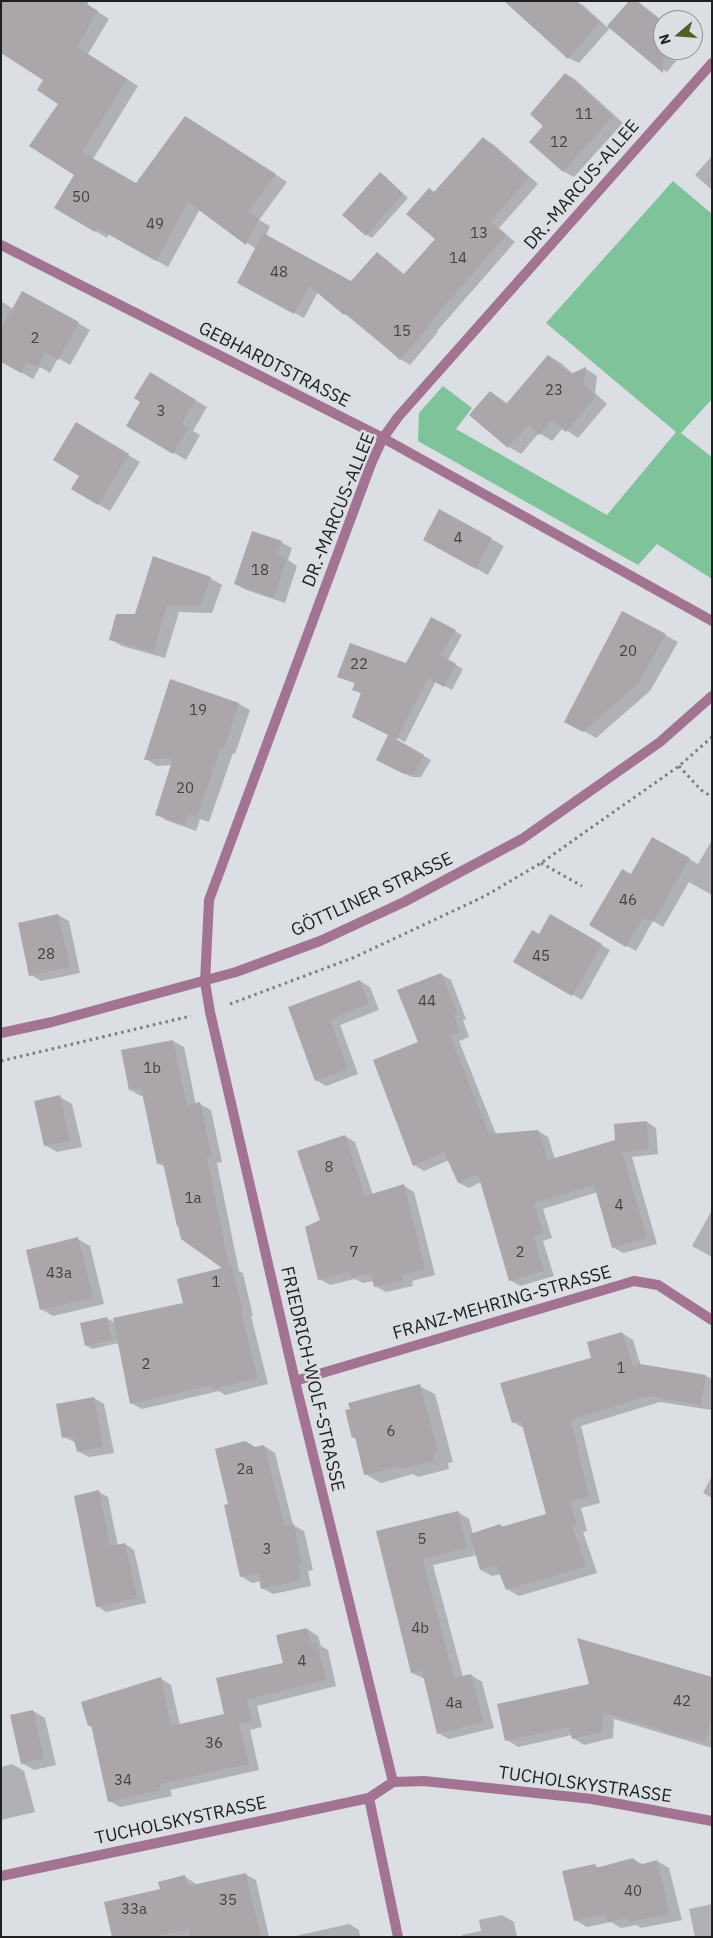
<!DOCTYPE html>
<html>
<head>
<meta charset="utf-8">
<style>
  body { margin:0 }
  #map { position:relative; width:713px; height:1938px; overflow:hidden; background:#dbdee3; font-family:"IBM Plex Sans",sans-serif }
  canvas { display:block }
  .frame { position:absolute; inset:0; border:2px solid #1f2021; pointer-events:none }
  .north { position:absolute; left:653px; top:10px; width:50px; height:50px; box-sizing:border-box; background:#dbdee3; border:1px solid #909295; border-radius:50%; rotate:252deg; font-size:14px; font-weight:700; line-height:20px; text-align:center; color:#1f2021 }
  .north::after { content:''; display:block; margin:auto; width:18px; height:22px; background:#565c2a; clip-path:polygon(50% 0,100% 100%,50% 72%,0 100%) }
</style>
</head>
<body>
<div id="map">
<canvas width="713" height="1938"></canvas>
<div class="frame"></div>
<div class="north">N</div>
</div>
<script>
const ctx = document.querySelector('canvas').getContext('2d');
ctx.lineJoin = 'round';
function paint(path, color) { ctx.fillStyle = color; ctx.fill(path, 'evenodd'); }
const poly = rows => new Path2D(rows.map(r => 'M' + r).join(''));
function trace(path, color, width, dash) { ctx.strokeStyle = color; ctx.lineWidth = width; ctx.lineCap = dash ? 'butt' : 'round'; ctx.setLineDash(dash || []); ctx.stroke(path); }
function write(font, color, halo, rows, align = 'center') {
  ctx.font = font + ' "IBM Plex Sans",sans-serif'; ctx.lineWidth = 5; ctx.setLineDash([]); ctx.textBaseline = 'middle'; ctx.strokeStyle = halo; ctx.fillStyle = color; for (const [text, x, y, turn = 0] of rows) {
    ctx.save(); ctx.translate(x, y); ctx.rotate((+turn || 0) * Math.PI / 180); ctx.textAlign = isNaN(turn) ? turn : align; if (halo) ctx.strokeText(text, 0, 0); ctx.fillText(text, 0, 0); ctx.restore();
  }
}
paint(poly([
  [673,181,712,214,712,399,681,433,712,457,712,579,657,544,638,565,418,441,419,413,443,386,472,408,456,429,607,515,676,432,546,323]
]), '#7fc39b');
paint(poly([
  [1,1,89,1,87,5,109,19,88,54,138,86,93,159,136,185,197,124,287,182,259,220,270,226,266,236,352,283,377,253,386,259,405,275,437,239,435,193,483,139,493,144,538,184,499,228,515,242,437,331,438,332,410,365,400,359,318,292,304,318,238,282,256,249,200,209,168,267,109,234,107,238,55,207,75,174,60,103],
  [576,1,584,6,608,28,632,1,637,1,663,21,663,50,685,50,667,72,656,65,610,28,579,63,569,58],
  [566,74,576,80,623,123,574,177,563,171,545,126],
  [712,156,712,190,695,175],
  [381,173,386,177,408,198,372,238,367,235],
  [1,301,13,309,78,323,90,330,70,365,58,358,50,373,40,367,33,379,1,361],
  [549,356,561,363,573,374,586,369,597,376,595,393,607,404,578,438,563,428,552,441,539,433,521,454,509,447,471,415,491,392,508,404],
  [150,374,207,407,193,431,200,435,186,460,128,425,142,401],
  [76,424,140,462,110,511,72,489,81,475],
  [440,511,504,546,488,575,436,547],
  [281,542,292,548,288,560,297,566,285,603,246,590,235,584],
  [210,578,222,585,212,613,179,612,165,658,122,646,110,639,136,615],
  [623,612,678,642,650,691,596,738,566,721],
  [431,618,462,635,448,660,463,669,452,690,436,681,405,742,395,737,394,739,431,760,421,777,412,777,377,760,390,735,362,694,353,689,356,684,339,676,407,664],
  [171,681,239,704,250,710,235,754,233,753,209,822,200,819,196,831,168,821,156,814,172,765,157,766,146,759],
  [653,839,698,864,712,840,712,895,689,882,663,927,653,921,636,951,590,925,631,876],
  [58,915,69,921,80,973,41,981,31,975,19,924],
  [551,916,610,950,582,1000,515,961,540,936],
  [441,974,451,980,466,1019,463,1020,469,1037,459,1041,496,1134,538,1131,548,1137,555,1159,617,1141,647,1122,656,1128,658,1154,632,1157,657,1244,623,1253,614,1248,598,1192,543,1209,552,1238,543,1241,554,1276,520,1286,510,1280,481,1182,469,1188,459,1183,449,1160,424,1171,414,1165,419,1042],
  [360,981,370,987,379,1010,340,1025,358,1074,326,1086,316,1080,290,1008],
  [173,1041,184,1047,196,1105,200,1104,211,1110,222,1162,217,1163,239,1271,243,1273,253,1316,251,1316,268,1384,225,1395,219,1391,142,1409,131,1403,119,1343,92,1349,86,1345,107,1318,115,1323,184,1304,225,1268,165,1167,158,1163,144,1095,141,1096,130,1090,122,1051],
  [60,1097,72,1104,82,1147,57,1152,45,1145],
  [345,1136,355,1142,373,1195,404,1186,414,1192,435,1275,412,1281,413,1286,386,1292,375,1286,374,1281,363,1283,355,1279,330,1285,319,1279,322,1221],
  [712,1210,712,1257,692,1246],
  [78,1239,90,1246,104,1304,53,1316,41,1309],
  [622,1333,633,1340,641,1366,706,1376,712,1379,712,1410,660,1402,581,1426,600,1503,581,1508,587,1531,583,1532,597,1573,519,1596,507,1589,501,1574,492,1576,481,1570,477,1555,433,1565,463,1677,471,1675,482,1682,494,1728,449,1739,438,1733,425,1679,412,1673,378,1532,458,1512,469,1519,473,1534,500,1525,504,1527,548,1515,525,1429,513,1422,593,1359],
  [419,1386,435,1394,453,1462,448,1463,449,1469,418,1477,413,1474,381,1483,365,1474,356,1439,353,1437,351,1410],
  [94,1398,104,1404,114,1453,89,1457,78,1451,76,1443,64,1437],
  [264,1446,275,1453,293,1525,304,1531,313,1570,308,1571,311,1586,273,1594,262,1588,261,1581,252,1583,241,1576,229,1505,256,1448],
  [712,1476,712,1498,703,1493],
  [99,1492,108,1497,118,1546,125,1544,134,1550,146,1603,106,1612,97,1606],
  [307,1629,318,1636,321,1646,328,1650,336,1686,257,1706,262,1727,250,1730,259,1770,170,1790,172,1796,120,1807,109,1801,93,1728,89,1725,160,1678,171,1685,180,1725,225,1715,285,1664],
  [712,1678,712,1748,614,1719,613,1738,584,1745,573,1738,572,1735,518,1747,507,1740],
  [33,1711,45,1718,56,1765,34,1770,22,1763],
  [12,1764,24,1771,35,1812,1,1820,1,1767],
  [633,1859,644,1865,657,1861,669,1868,682,1920,641,1928,636,1925,621,1928,611,1922,587,1927,575,1920,595,1865,600,1868],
  [245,1874,256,1880,269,1937,114,1937,161,1890,185,1877,195,1883,196,1886],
  [712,1904,712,1937,695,1937,689,1909],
  [502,1915,514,1922,517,1937,462,1937,462,1935,481,1931,479,1920],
  [349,1924,359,1930,360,1937,291,1937]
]), '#0003');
paint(poly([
  [1,1,82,1,98,11,77,47,127,79,82,152,136,183,185,116,276,174,248,212,259,219,246,245,188,202,156,261,97,228,95,232,54,208,74,175,29,146,58,104,37,90,43,80,1,53],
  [504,1,576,1,600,22,568,59],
  [629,1,637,1,663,23,663,73,607,26],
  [565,73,613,116,563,172,529,142,543,126,530,114],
  [483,137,529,178,490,222,506,235,428,325,429,326,400,360,346,313,344,315,309,286,294,314,237,283,263,233,351,281,377,252,403,275,435,239,406,214,429,188,434,192],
  [380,172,403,194,366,236,342,215],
  [22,291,79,322,58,360,45,353,37,367,27,362,21,373,1,362,1,329],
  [548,355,571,374,586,367,584,385,596,396,566,432,552,420,539,435,528,425,508,448,469,415,490,391,506,404],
  [150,372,196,400,182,423,189,427,173,454,126,426,140,402,134,398],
  [76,422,129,454,98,505,71,489,79,476,53,460],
  [439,509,492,538,476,569,423,540],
  [252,531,282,541,277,555,287,558,274,598,234,584],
  [153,556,211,577,200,606,167,606,153,652,109,640,116,614,135,614],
  [622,611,666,634,638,684,583,732,564,722],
  [431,617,456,630,441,655,456,664,444,687,428,678,397,739,389,735,424,755,414,774,404,774,376,760,388,735,352,717,361,693,352,690,355,683,337,677,350,643,406,663],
  [170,679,239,703,224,749,221,748,197,817,189,814,185,825,155,815,173,758,144,760],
  [652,837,690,858,653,922,644,917,626,947,589,925,622,869,631,874],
  [58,914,70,967,29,976,18,923],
  [550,914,602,944,572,996,513,962,532,930,539,934],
  [441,973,457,1013,454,1015,460,1032,450,1036,489,1134,538,1130,548,1160,615,1140,614,1124,647,1121,649,1149,622,1152,647,1238,612,1248,594,1185,534,1203,543,1233,534,1236,544,1271,509,1281,478,1174,458,1183,444,1152,413,1166,373,1060,418,1042,397,990],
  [360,980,369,1004,330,1020,348,1069,315,1081,288,1007],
  [173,1040,187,1105,200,1102,212,1156,207,1157,229,1266,232,1265,243,1310,241,1310,258,1378,213,1389,212,1385,130,1404,113,1318,183,1303,177,1279,222,1268,181,1239,178,1226,177,1226,163,1163,157,1164,141,1088,129,1090,121,1050],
  [60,1095,70,1141,44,1146,34,1101],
  [345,1135,365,1196,404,1184,425,1269,402,1275,403,1280,374,1287,371,1273,351,1278,350,1272,318,1280,305,1227,320,1220,297,1151],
  [78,1237,93,1298,40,1310,26,1250],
  [107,1317,112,1340,85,1346,80,1323],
  [622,1332,633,1366,640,1364,706,1375,701,1405,648,1396,571,1420,589,1496,570,1502,577,1525,572,1526,586,1566,506,1590,496,1565,480,1570,470,1534,500,1524,501,1527,546,1514,521,1421,512,1423,500,1383,591,1358,587,1342],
  [420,1384,438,1453,433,1454,435,1461,402,1469,400,1466,364,1475,355,1437,352,1438,345,1410,350,1409,348,1403],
  [94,1397,103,1447,77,1452,73,1436,62,1438,56,1404],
  [245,1441,255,1447,264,1445,285,1526,294,1524,302,1564,298,1565,301,1580,261,1589,258,1573,240,1577,224,1505,228,1504,215,1449],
  [99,1490,110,1546,125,1543,137,1598,96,1607,74,1496],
  [458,1511,467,1548,423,1559,454,1678,471,1674,483,1722,437,1734,422,1671,411,1673,376,1531],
  [307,1628,311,1644,317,1642,326,1680,247,1700,252,1721,239,1724,249,1764,160,1784,161,1790,108,1802,91,1725,88,1726,81,1702,161,1677,171,1726,224,1714,216,1678,283,1663,276,1635],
  [577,1638,712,1677,712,1719,705,1742,687,1737,687,1739,662,1732,663,1730,603,1713,602,1732,572,1739,569,1727,505,1741,497,1704,589,1684],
  [33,1710,44,1759,21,1764,10,1715],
  [633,1858,639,1865,657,1860,670,1914,628,1922,628,1918,608,1922,606,1914,574,1921,562,1871,595,1864,596,1868],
  [246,1873,261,1937,190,1937,189,1929,154,1937,112,1937,104,1902,160,1889,158,1882,185,1875,188,1886]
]), '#aaa6aa');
trace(poly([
  [679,766,701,790,712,797],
  [541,863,582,886],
  [230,1004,355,957,485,896,541,863,679,766,712,737],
  [1,1061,191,1016]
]), '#7b7d80', 3, [2.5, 4]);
trace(poly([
  [1,245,383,438,712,621],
  [295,1381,634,1281,658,1285,712,1320],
  [393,1782,295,1381,210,1012,205,982,209,900,371,464,383,438,398,417,712,63],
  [1,1876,369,1798],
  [398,1937,369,1798,393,1782,424,1781,592,1799,712,1821]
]), '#a27492', 10);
trace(poly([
  [1,1033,52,1022,236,972,320,941,404,902,522,839,660,742,712,696]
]), '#a27492', 10);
write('15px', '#424243', null, [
  ["11",584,115],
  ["12",559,143],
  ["50",81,198],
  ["49",155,225],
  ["13",479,234],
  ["14",458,259],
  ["48",279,273],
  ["15",402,332],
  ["2",35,339],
  ["23",554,391],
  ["3",161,412],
  ["4",458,539],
  ["18",260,571],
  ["20",628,652],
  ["22",359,665],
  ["19",198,711],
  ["20",185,789],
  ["46",628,901],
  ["28",46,955],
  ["45",541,957],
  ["44",427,1002],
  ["1b",152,1069],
  ["8",329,1168],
  ["1a",193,1199],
  ["4",619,1206],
  ["7",354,1253],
  ["2",520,1253],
  ["43a",59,1274],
  ["1",216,1283],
  ["2",146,1365],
  ["1",621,1369],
  ["6",391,1432],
  ["2a",245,1470],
  ["5",422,1540],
  ["3",267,1550],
  ["4b",420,1629],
  ["4",302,1662],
  ["42",682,1702],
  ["4a",454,1704],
  ["36",214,1744],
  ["34",123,1781],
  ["40",633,1892],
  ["35",228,1901],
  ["33a",134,1910]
]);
write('18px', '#1f2021', '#dbdee3', [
  ["DR.-MARCUS-ALLEE",582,185,-49],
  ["GEBHARDTSTRASSE",274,365,27],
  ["DR.-MARCUS-ALLEE",339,510,-68],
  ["GÖTTLINER STRASSE",372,895,-25],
  ["FRANZ-MEHRING-STRASSE",502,1303,-16],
  ["FRIEDRICH-WOLF-STRASSE",312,1379,77],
  ["TUCHOLSKYSTRASSE",585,1785,8],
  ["TUCHOLSKYSTRASSE",181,1821,-12]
]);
</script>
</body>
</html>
